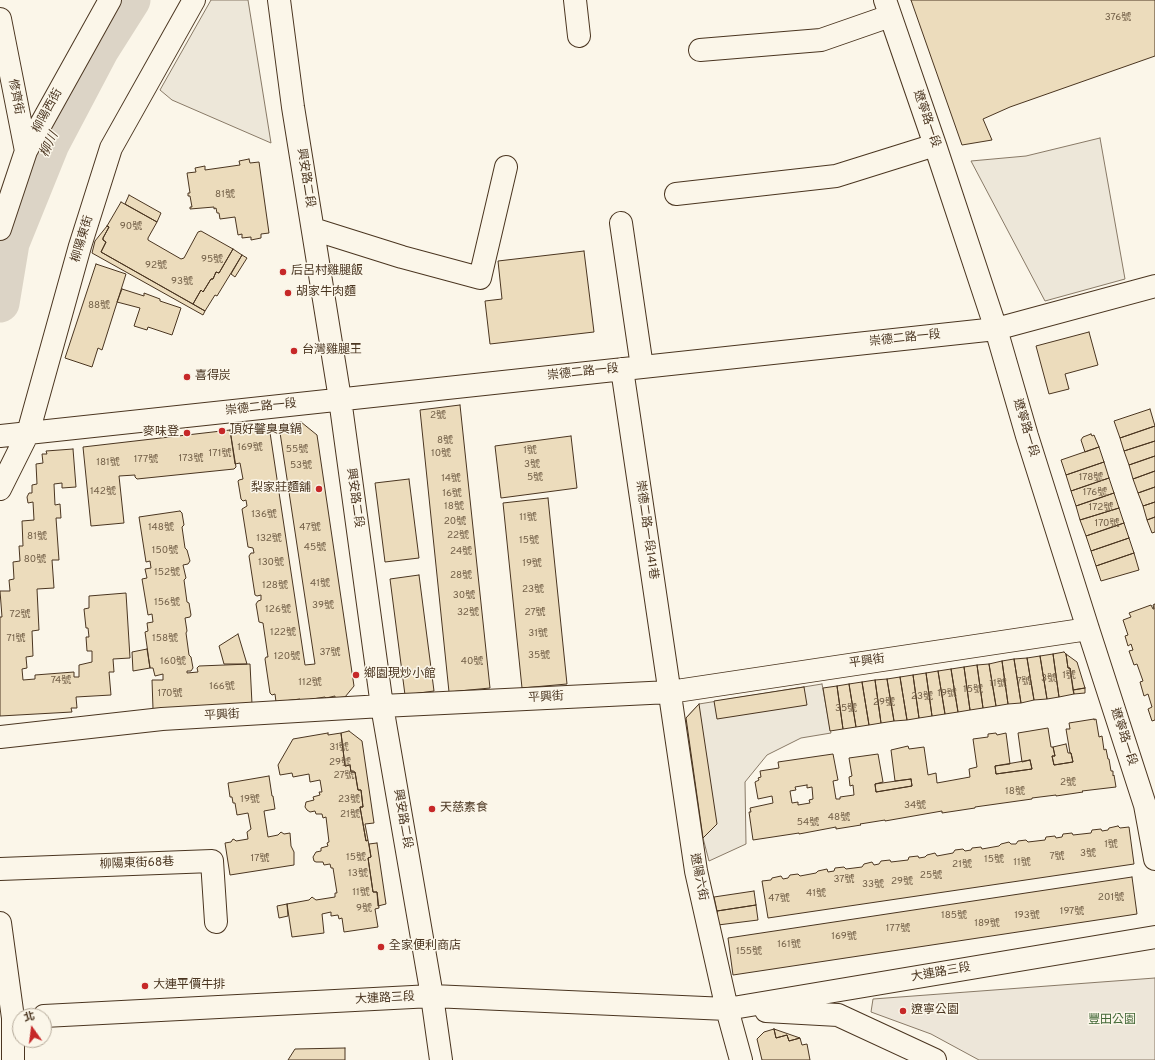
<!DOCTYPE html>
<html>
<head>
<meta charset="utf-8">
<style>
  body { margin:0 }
  #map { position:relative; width:1155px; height:1060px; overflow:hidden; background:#fbf6e9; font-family:Overpass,"Noto Sans TC",sans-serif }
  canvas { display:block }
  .north { position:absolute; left:12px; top:1008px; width:40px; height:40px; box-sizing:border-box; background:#fbf6e9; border:1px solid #b4a999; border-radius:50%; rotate:346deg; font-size:11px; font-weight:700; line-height:16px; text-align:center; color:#4a3520 }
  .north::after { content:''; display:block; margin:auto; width:14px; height:18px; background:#c62828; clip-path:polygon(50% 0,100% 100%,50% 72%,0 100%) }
</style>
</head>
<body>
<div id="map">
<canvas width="1155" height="1060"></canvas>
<div class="north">北</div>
</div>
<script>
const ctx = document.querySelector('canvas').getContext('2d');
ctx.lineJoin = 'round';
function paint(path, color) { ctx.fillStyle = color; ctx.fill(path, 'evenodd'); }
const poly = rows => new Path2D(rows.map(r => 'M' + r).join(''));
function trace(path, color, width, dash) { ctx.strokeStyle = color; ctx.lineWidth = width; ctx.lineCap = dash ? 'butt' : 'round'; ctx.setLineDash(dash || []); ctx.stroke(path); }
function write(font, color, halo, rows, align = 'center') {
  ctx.font = font + ' Overpass,"Noto Sans TC",sans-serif'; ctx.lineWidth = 3; ctx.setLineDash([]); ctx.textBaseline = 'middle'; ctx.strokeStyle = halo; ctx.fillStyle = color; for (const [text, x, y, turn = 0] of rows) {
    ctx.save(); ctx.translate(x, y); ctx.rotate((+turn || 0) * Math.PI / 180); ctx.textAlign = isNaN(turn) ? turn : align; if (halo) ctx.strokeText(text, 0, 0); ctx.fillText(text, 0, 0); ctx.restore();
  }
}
const green = poly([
  [1155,978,1155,1060,979,1060,931,1034,871,1012,873,999,1155,978]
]);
paint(green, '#ede6d9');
trace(green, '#887966', 1);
const parking = poly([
  [211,0,248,0,271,143,172,100,160,90,211,0],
  [1100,138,1125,279,1045,301,971,161,1026,156,1100,138],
  [822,684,831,733,801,738,767,755,745,782,746,844,709,861,703,838,686,718,699,704,822,684]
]);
paint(parking, '#ede7d9');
trace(parking, '#887966', 1);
trace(poly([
  [0,303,10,243,50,144,100,49,131,0]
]), '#dcd4c6', 39);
const building = poly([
  [911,0,1155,0,1155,56,1010,107,983,119,992,140,962,145,911,0],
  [249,159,250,163,259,162,269,233,261,234,261,238,251,240,251,237,242,238,242,234,238,235,235,217,220,219,219,213,217,213,216,208,214,209,214,207,190,209,190,207,192,207,190,196,188,196,188,193,190,193,187,173,196,172,195,168,205,166,205,170,240,165,239,161,249,159],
  [129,195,161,213,157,222,125,204,129,195],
  [121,202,157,222,148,238,148,240,181,259,184,258,198,232,201,231,233,249,219,273,216,272,213,279,211,279,203,292,201,290,193,304,101,252,106,242,103,240,103,238,109,227,107,226,121,202],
  [107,226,109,227,103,238,103,240,106,242,101,252,205,311,203,315,92,253,95,241,107,226],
  [233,249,242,255,217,296,215,295,205,311,193,304,201,290,203,292,211,279,213,279,216,272,219,273,233,249],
  [584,251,594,332,490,344,485,301,502,299,498,261,584,251],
  [242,255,247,258,235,277,231,274,242,255],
  [96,264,126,274,102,350,98,348,92,367,65,358,96,264],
  [122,289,144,296,144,293,160,299,160,301,181,308,172,335,148,327,147,330,134,326,140,308,117,302,122,289],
  [1089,332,1098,365,1065,374,1069,389,1049,394,1036,346,1089,332],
  [460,405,490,688,449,692,420,410,460,405],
  [1150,409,1155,426,1120,438,1114,421,1150,409],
  [301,422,317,435,354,686,345,697,335,698,335,696,326,698,325,697,300,701,300,699,276,702,275,694,272,695,270,693,265,659,266,657,268,657,263,623,259,622,256,604,258,601,261,600,261,595,257,596,255,595,249,556,251,553,254,553,253,548,248,547,242,509,247,506,246,500,243,501,241,499,238,481,239,480,243,479,240,463,235,464,230,430,236,429,236,430,269,426,305,665,315,664,279,426,301,422],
  [1155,426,1155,441,1124,451,1120,438,1155,426],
  [230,430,236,467,234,469,137,479,135,477,135,475,119,476,124,523,91,526,83,447,230,430],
  [1091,434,1092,436,1094,435,1099,447,1085,452,1081,440,1083,437,1091,434],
  [571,436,577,488,501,498,495,446,571,436],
  [1155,441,1155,456,1129,465,1124,451,1155,441],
  [1099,447,1104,462,1066,475,1061,460,1099,447],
  [73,449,76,487,62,488,62,483,54,484,55,505,60,504,61,518,56,518,59,560,52,560,54,588,37,589,39,630,32,631,33,656,26,657,27,668,22,669,23,680,35,679,35,675,74,672,74,677,79,677,79,665,92,662,92,651,87,651,86,637,89,637,88,628,86,628,84,609,89,608,89,596,126,593,130,658,113,659,114,672,109,672,111,695,76,697,77,708,71,708,72,712,0,716,0,617,2,617,0,591,10,591,9,580,14,579,13,562,20,561,19,546,23,546,22,521,34,520,33,502,28,503,27,497,29,493,32,493,32,485,37,484,36,464,43,463,42,454,47,454,46,451,73,449],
  [1155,456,1155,471,1133,479,1129,465,1155,456],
  [1104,462,1109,478,1071,491,1066,475,1104,462],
  [1155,471,1155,487,1138,493,1133,479,1155,471],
  [1109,478,1114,493,1076,506,1071,491,1109,478],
  [409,479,419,558,385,562,375,483,409,479],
  [1155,487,1155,502,1143,506,1138,493,1155,487],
  [1114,493,1119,508,1080,520,1076,506,1114,493],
  [548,498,567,684,522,688,503,503,548,498],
  [1155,502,1155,517,1147,520,1143,506,1155,502],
  [1119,508,1124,523,1086,536,1080,520,1119,508],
  [180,511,182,513,184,525,182,527,185,548,187,550,190,561,188,564,183,565,186,578,184,580,187,602,189,603,191,615,190,617,185,618,187,631,186,633,189,655,191,657,193,668,191,671,187,671,187,673,198,672,197,668,199,666,250,664,252,704,153,709,152,680,163,680,163,674,155,676,153,668,150,668,145,632,148,631,147,623,153,622,152,614,148,615,142,579,147,578,145,569,151,568,150,561,146,562,139,517,180,511],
  [1155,517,1155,532,1152,533,1147,520,1155,517],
  [1124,523,1129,538,1091,551,1086,536,1124,523],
  [1129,538,1134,553,1096,566,1091,551,1129,538],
  [1134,553,1139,570,1101,581,1096,566,1134,553],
  [419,575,434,691,405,695,390,579,419,575],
  [1155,604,1155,720,1152,721,1148,709,1152,707,1148,694,1144,696,1140,682,1143,681,1137,664,1134,665,1129,651,1133,650,1131,644,1128,646,1125,636,1128,635,1123,620,1131,617,1129,613,1151,605,1153,609,1154,609,1153,605,1155,604],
  [238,634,247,664,224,664,219,646,238,634],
  [147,649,150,668,133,671,132,652,147,649],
  [1064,652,1066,654,1068,668,1070,668,1074,694,1059,697,1053,654,1064,652],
  [1053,654,1059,697,1047,699,1040,656,1053,654],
  [1066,654,1077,662,1085,688,1073,690,1070,668,1068,668,1066,654],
  [1040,656,1047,699,1034,700,1027,658,1040,656],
  [1027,658,1034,700,1021,703,1014,659,1027,658],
  [1014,659,1021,703,1008,704,1002,661,1014,659],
  [1002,661,1008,704,996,706,989,664,1002,661],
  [989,664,996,706,983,708,977,665,989,664],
  [977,665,983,708,970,710,964,667,977,665],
  [964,667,970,710,958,712,951,669,964,667],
  [951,669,958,712,945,714,938,671,951,669],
  [938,671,945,714,932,716,926,673,938,671],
  [926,673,932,716,919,718,913,675,926,673],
  [913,675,919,718,907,720,900,677,913,675],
  [900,677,907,720,894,721,887,679,900,677],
  [887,679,894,721,881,723,875,680,887,679],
  [875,680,881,723,869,725,862,682,875,680],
  [862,682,869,725,856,727,849,684,862,682],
  [849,684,856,727,843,729,837,686,849,684],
  [837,686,843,729,830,731,823,688,837,686],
  [804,687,807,705,717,719,714,701,804,687],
  [1085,688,1085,693,1074,694,1073,690,1085,688],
  [699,704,717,824,703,838,686,718,699,704],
  [1094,719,1094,720,1096,719,1099,737,1102,736,1104,750,1106,749,1108,759,1109,759,1111,771,1113,771,1113,776,1114,775,1116,787,1082,791,1083,792,1056,796,1056,795,1032,798,1032,799,975,807,975,808,942,813,942,811,885,821,885,820,860,824,861,825,836,829,836,827,799,834,799,833,753,840,749,812,751,812,750,808,773,803,772,796,758,799,755,782,759,780,758,778,761,777,760,771,779,768,778,762,833,754,838,780,833,781,836,799,840,799,840,797,854,795,853,785,850,786,849,777,852,776,849,758,878,754,883,782,875,784,876,792,912,786,911,779,895,781,891,750,908,746,909,749,924,747,928,775,936,773,937,783,970,777,969,769,977,767,973,739,988,737,988,734,996,733,997,735,1006,733,1010,764,995,766,996,774,1032,769,1030,760,1022,762,1018,733,1048,728,1051,747,1053,747,1055,756,1052,756,1054,765,1073,762,1071,753,1070,753,1066,729,1070,729,1069,723,1094,719],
  [807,785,807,788,812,787,813,799,809,800,810,803,798,805,798,802,792,803,790,791,796,790,795,787,807,785],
  [349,731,362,741,374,823,365,824,368,840,366,841,360,807,363,807,361,790,358,790,355,772,351,772,350,765,345,766,341,733,349,731],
  [328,733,328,735,341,733,345,766,350,765,351,772,355,772,358,790,361,790,363,807,360,807,366,841,368,840,371,857,368,858,373,892,377,892,379,908,375,909,378,927,344,932,342,918,339,919,338,915,331,916,331,912,322,914,324,933,292,937,287,904,309,900,312,897,316,900,335,897,335,893,337,893,333,868,331,868,330,864,324,865,323,862,316,862,314,861,313,857,316,852,321,851,321,848,328,846,327,843,329,842,326,817,323,818,322,814,316,814,315,811,310,812,307,810,305,807,306,802,314,800,313,797,320,795,319,792,322,792,320,780,310,782,309,774,293,777,292,773,280,775,278,765,293,739,328,733],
  [1066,744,1068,753,1071,753,1073,762,1054,765,1052,756,1055,756,1053,747,1066,744],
  [1030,760,1032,769,996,774,995,766,1030,760],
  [269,776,272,796,273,796,275,809,264,811,268,837,278,835,281,832,284,834,290,833,291,846,294,852,294,865,230,875,225,843,231,842,233,839,235,840,236,841,248,839,247,832,251,829,248,813,237,815,235,803,233,803,232,797,230,797,228,783,269,776],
  [911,779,912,786,876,792,875,784,911,779],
  [1118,826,1120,828,1129,827,1134,864,768,918,762,881,771,880,772,878,781,876,783,879,788,878,790,875,798,874,800,876,816,873,818,871,827,869,828,872,834,871,835,868,844,867,846,869,862,867,864,864,872,862,874,865,879,864,881,861,890,860,891,862,908,860,909,857,918,856,919,858,925,857,927,855,935,853,937,856,953,853,955,850,963,849,965,851,971,850,972,848,981,847,982,849,999,846,1001,844,1009,842,1011,844,1016,844,1018,841,1026,840,1028,842,1045,840,1046,837,1055,836,1056,838,1062,837,1063,834,1072,833,1073,835,1091,833,1092,830,1101,829,1102,831,1108,830,1109,828,1118,826],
  [377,843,386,904,378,906,377,892,373,892,368,858,371,857,369,844,377,843],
  [1132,877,1137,914,733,975,728,938,1132,877],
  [754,891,756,905,717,911,714,897,754,891],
  [287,904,288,916,279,918,277,906,287,904],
  [756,905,758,920,718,925,717,911,756,905],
  [774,1029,776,1038,787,1035,789,1041,800,1038,802,1045,807,1044,810,1060,762,1060,757,1039,764,1032,774,1029],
  [774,1029,800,1038,789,1041,787,1035,776,1038,774,1029],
  [345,1048,345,1060,288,1060,295,1049,345,1048]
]);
paint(building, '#ecdcbc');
trace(building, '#4a3520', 1);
const minor = poly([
  [279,0,293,107,340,399,382,706,432,996,441,1060],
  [575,0,579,36],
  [885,0,935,145,996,329,1027,436,1088,629,1145,805,1155,859],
  [0,19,26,151],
  [700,50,821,40,890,16],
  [676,194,836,176,935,145],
  [621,223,642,367],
  [0,229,26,151,110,0],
  [313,229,402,257,480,278,506,167],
  [622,369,696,871,727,1009,741,1060],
  [0,436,996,329,1155,286],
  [0,489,28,433,80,246,111,148,194,0],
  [0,737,162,719,382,706,670,692,1088,629],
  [0,869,212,861,216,922],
  [0,923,13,1018,13,1060],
  [766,1011,838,1015,935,1060],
  [44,1016,432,996,727,1009,1155,937]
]);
trace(minor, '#4a3520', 24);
trace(minor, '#fbf6e9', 22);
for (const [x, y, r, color] of [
  [283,272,4,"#c62828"],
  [288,293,4,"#c62828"],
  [294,351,4,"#c62828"],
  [187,377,4,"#c62828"],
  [222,431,4,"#c62828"],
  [187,433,4,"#c62828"],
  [319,489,4,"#c62828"],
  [356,675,4,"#c62828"],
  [432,809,4,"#c62828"],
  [381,947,4,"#c62828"],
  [145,986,4,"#c62828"],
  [903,1011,4,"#c62828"]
]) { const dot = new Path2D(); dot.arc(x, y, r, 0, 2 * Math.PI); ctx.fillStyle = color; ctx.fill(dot); trace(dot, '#fbf6e9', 1.5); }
write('10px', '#725f47', null, [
  ["376號",1118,18],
  ["81號",225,195],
  ["90號",131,227],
  ["95號",212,260],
  ["92號",156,266],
  ["93號",182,282],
  ["88號",99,306],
  ["2號",438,416],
  ["8號",445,441],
  ["169號",250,448],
  ["55號",297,450],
  ["1號",530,451],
  ["171號",220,454],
  ["10號",441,454],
  ["173號",191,459],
  ["177號",146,460],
  ["181號",108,463],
  ["3號",532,465],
  ["53號",301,466],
  ["5號",535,478],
  ["178號",1091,478],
  ["14號",451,479],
  ["142號",103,492],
  ["176號",1095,493],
  ["16號",452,494],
  ["18號",454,507],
  ["172號",1101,508],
  ["136號",264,515],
  ["11號",528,518],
  ["20號",455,522],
  ["170號",1107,524],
  ["148號",161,528],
  ["47號",310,528],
  ["22號",458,536],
  ["81號",37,537],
  ["132號",269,539],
  ["15號",529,541],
  ["45號",315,548],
  ["150號",165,551],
  ["24號",461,552],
  ["80號",35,560],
  ["130號",271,563],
  ["19號",532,564],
  ["152號",167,573],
  ["28號",461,576],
  ["41號",320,584],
  ["128號",275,586],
  ["23號",533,590],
  ["30號",464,596],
  ["156號",167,603],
  ["39號",323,606],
  ["126號",278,610],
  ["32號",468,613],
  ["27號",535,613],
  ["72號",20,615],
  ["122號",283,633],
  ["31號",538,634],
  ["71號",16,639],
  ["158號",165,639],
  ["37號",330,653],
  ["35號",539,656],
  ["120號",287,657],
  ["160號",173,662],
  ["40號",472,662],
  ["1號",1069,676],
  ["3號",1049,679],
  ["74號",61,681],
  ["7號",1024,682],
  ["112號",310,683],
  ["11號",998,684],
  ["166號",222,687],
  ["15號",973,690],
  ["170號",170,694],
  ["19號",947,694],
  ["23號",922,697],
  ["29號",884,703],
  ["35號",846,709],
  ["31號",339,748],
  ["29號",340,763],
  ["27號",344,776],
  ["2號",1068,783],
  ["18號",1015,792],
  ["19號",250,800],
  ["23號",349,800],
  ["34號",915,806],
  ["21號",350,815],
  ["48號",839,818],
  ["54號",808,823],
  ["1號",1111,845],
  ["3號",1088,854],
  ["7號",1057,857],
  ["15號",356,858],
  ["17號",260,859],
  ["15號",994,860],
  ["11號",1022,863],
  ["21號",962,865],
  ["13號",358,874],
  ["25號",931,876],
  ["37號",844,880],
  ["29號",902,882],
  ["33號",873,885],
  ["11號",361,893],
  ["41號",816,894],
  ["201號",1111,898],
  ["47號",779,899],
  ["9號",364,909],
  ["197號",1072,912],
  ["185號",954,916],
  ["193號",1027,916],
  ["189號",987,924],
  ["177號",898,929],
  ["169號",844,937],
  ["161號",789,945],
  ["155號",749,952]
]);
write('12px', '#4a3520', '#fbf6e9', [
  ["修齊街",15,97,79],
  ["柳陽西街",48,111,-61],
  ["遼寧路一段",926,119,71],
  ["興安路二段",305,178,81],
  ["柳陽東街",83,239,-73],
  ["崇德二路一段",905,339,-6],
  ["崇德二路一段",583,373,-6],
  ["崇德二路一段",261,408,-6],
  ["遼寧路一段",1025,428,73],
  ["興安路二段",354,498,82],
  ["崇德二路一段141巷",646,530,82],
  ["平興街",867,662,-8],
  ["平興街",546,698,-3],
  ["平興街",222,716,-3],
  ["遼寧路一段",1123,737,72],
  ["興安路二段",402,819,80],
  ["柳陽東街68巷",137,864,-2],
  ["遼陽六街",698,877,79],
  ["大連路三段",941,973,-10],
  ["大連路三段",385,999,-3]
]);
write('12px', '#4a3520', '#fbf6e9', [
  ["后呂村雞腿飯",291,272],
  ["胡家牛肉麵",296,293],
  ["台灣雞腿王",302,351],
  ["喜得炭",195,377],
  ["頂好馨臭臭鍋",230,431],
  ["麥味登",179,433,"right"],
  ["梨家莊麵舖",311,489,"right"],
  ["鄉園現炒小館",364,675],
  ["天慈素食",440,809],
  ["全家便利商店",389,947],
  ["大連平價牛排",153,986],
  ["遼寧公園",911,1011]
], 'left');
write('12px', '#436837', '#fbf6e9', [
  ["豐田公園",1112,1021]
]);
write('italic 13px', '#4a3520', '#fbf6e9', [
  ["柳川",50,145,-65]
]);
</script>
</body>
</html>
